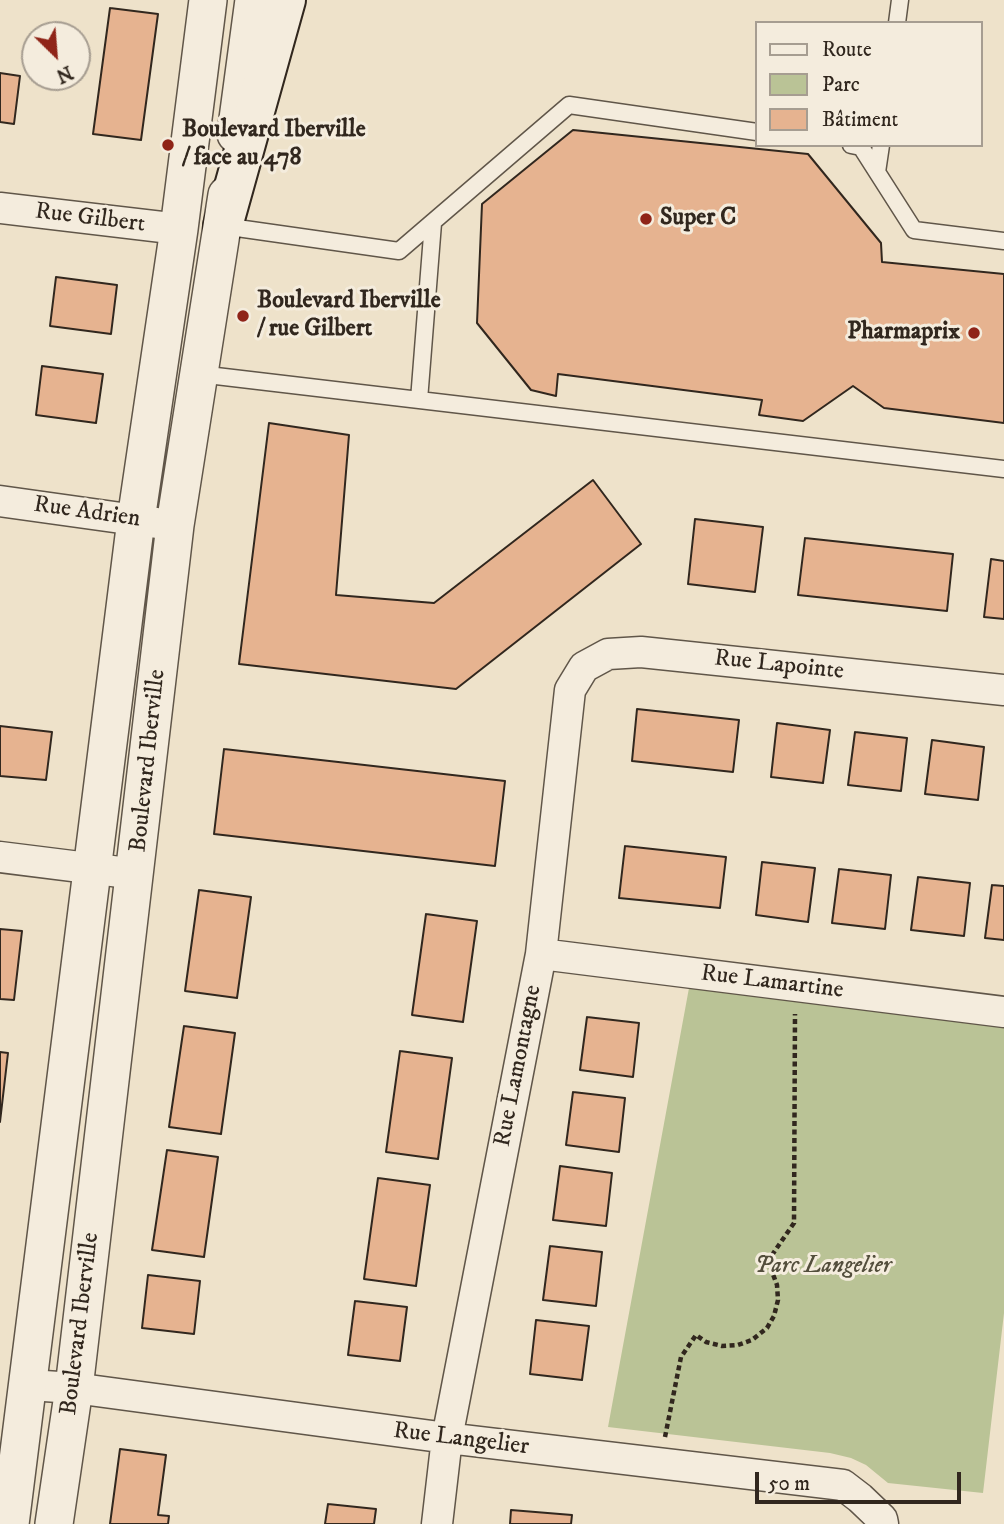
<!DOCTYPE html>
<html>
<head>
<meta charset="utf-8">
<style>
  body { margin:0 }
  #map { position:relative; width:1004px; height:1524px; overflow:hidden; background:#eee2ca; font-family:"IM FELL DW Pica",serif }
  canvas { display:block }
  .legend { position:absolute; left:755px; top:21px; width:228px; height:126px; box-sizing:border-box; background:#f4ecdd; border:2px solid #a69d91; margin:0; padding:9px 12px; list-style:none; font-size:21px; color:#31271e }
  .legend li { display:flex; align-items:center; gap:14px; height:35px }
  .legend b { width:35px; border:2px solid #a69d91 }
  .north { position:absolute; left:21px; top:21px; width:70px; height:70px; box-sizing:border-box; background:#f4ecdd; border:2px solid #a69d91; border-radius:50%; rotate:155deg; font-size:19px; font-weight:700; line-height:28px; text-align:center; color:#31271e }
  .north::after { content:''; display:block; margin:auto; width:24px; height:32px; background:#8f2418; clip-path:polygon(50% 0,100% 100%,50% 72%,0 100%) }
  .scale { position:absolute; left:755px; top:1472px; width:206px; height:32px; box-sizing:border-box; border:4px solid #31271e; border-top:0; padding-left:9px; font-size:21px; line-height:24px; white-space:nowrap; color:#31271e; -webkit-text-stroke:5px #f4ecdd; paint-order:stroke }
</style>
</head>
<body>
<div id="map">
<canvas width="1004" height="1524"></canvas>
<ul class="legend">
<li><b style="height:9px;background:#f4ecdd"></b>Route</li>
<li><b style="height:19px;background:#bac396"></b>Parc</li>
<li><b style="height:19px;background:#e6b390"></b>Bâtiment</li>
</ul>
<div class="north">N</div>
<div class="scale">50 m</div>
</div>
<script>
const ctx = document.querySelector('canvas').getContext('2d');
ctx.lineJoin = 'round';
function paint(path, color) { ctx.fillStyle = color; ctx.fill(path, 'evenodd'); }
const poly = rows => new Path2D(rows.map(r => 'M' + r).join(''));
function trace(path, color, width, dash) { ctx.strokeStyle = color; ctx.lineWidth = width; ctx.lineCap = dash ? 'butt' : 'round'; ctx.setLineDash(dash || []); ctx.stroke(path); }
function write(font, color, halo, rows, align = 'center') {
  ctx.font = font + ' "IM FELL DW Pica",serif'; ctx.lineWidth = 6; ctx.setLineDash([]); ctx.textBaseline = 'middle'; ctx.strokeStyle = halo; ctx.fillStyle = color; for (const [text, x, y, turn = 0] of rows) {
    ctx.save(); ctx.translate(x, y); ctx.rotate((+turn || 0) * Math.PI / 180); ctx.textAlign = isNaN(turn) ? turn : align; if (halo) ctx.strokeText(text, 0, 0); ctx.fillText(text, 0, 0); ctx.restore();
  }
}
paint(poly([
  [689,988,1004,1023,1004,1313,983,1493,888,1483,866,1465,851,1458,830,1453,608,1427]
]), '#bac396');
const building = poly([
  [110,8,158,14,141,140,93,134,110,8],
  [0,73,20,76,14,124,0,122,0,73],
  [573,130,808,154,881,243,882,262,1004,274,1004,423,884,408,853,386,803,421,759,415,762,400,558,374,556,396,531,390,477,323,482,204,573,130],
  [56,277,117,285,111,334,50,326,56,277],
  [42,366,103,374,96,423,36,415,42,366],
  [269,423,349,435,336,595,434,603,593,480,641,544,456,689,239,664,269,423],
  [695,519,763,527,755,592,688,584,695,519],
  [805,538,953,554,947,611,798,595,805,538],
  [991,559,1004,561,1004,619,984,617,991,559],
  [637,709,739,720,733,772,632,761,637,709],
  [777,723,830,730,823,783,771,777,777,723],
  [0,726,52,732,46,780,0,776,0,726],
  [855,732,907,738,901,791,848,785,855,732],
  [932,740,984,747,978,800,925,794,932,740],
  [224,749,505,781,495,866,214,834,224,749],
  [625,846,726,857,720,908,619,898,625,846],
  [762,862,815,868,808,922,756,915,762,862],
  [839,869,891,875,885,929,832,923,839,869],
  [918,877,970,883,964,936,911,930,918,877],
  [992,885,1004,886,1004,940,985,938,992,885],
  [199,890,251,897,237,998,185,991,199,890],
  [426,914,477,921,463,1022,412,1015,426,914],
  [0,929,22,931,14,1000,0,999,0,929],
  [587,1017,639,1023,633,1077,580,1070,587,1017],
  [184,1026,235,1033,221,1134,169,1127,184,1026],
  [400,1051,452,1058,438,1159,386,1152,400,1051],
  [0,1052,8,1053,0,1122,0,1052],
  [573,1092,625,1098,619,1152,566,1145,573,1092],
  [167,1150,218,1157,204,1257,152,1250,167,1150],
  [560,1166,612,1173,606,1226,553,1220,560,1166],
  [378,1178,430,1185,416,1286,364,1279,378,1178],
  [550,1246,602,1252,596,1306,543,1300,550,1246],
  [148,1275,200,1281,194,1334,142,1328,148,1275],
  [355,1301,407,1307,400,1361,348,1355,355,1301],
  [536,1320,589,1326,582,1380,530,1374,536,1320],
  [120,1449,166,1455,158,1515,169,1516,168,1524,110,1524,120,1449],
  [328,1504,376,1509,374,1524,325,1524,328,1504],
  [511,1510,572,1515,571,1524,510,1524,511,1510]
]);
paint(building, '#e6b390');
trace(building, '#31271e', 2);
const service = poly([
  [897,23,900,0],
  [851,145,861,147,914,230,1004,241],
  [877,172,881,145],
  [223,226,399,251,569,105,757,132],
  [199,374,1004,469],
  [419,400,433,223]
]);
const minor = poly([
  [0,208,179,229],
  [0,501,157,523],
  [0,857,136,874],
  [541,954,1004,1012],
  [29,1385,74,1388,447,1438,843,1485,860,1498,882,1519,883,1524],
  [437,1524,447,1438,541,954,570,690,584,667,608,654,641,652,1004,690]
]);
const tertiary = poly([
  [236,134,254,0],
  [10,1524,136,520,179,229,208,0],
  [54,1524,74,1388,175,525,227,195]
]);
const secondary = poly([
  [223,226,286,0]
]);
trace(service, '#605649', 19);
trace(minor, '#605649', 33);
trace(tertiary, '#605649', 40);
trace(secondary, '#31271e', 42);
trace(poly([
  [665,1437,681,1357,696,1335,706,1342,722,1346,738,1345,752,1340,767,1328,774,1316,778,1300,777,1285,771,1269,772,1255,794,1223,795,1014]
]), '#31271e', 4.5, [5, 3.5]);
trace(service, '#f4ecdd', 16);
trace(minor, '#f4ecdd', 30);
trace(tertiary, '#f4ecdd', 37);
trace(secondary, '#f4ecdd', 38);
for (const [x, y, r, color] of [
  [168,145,7,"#8f2418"],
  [646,219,7,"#8f2418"],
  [243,316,7,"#8f2418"],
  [974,333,7,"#8f2418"]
]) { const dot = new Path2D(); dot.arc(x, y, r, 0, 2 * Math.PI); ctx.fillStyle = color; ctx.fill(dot); trace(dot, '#f4ecdd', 2.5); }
write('bold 24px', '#31271e', '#f4ecdd', [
  ["Boulevard Iberville",182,131],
  ["/ face au 478",182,159],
  ["Super C",660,219],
  ["Boulevard Iberville",257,302],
  ["/ rue Gilbert",257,330],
  ["Pharmaprix",960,333,"right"]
], 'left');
write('24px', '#31271e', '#f4ecdd', [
  ["Rue Gilbert",90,219,7],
  ["Rue Adrien",87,513,8],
  ["Rue Lapointe",779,666,6],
  ["Boulevard Iberville",149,761,-84],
  ["Rue Lamartine",772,983,7],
  ["Rue Lamontagne",519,1066,-79],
  ["Boulevard Iberville",81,1324,-83],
  ["Rue Langelier",461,1440,7]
]);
write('italic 24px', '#534e3c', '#f4ecdd', [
  ["Parc Langelier",823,1267]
]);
</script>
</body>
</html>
